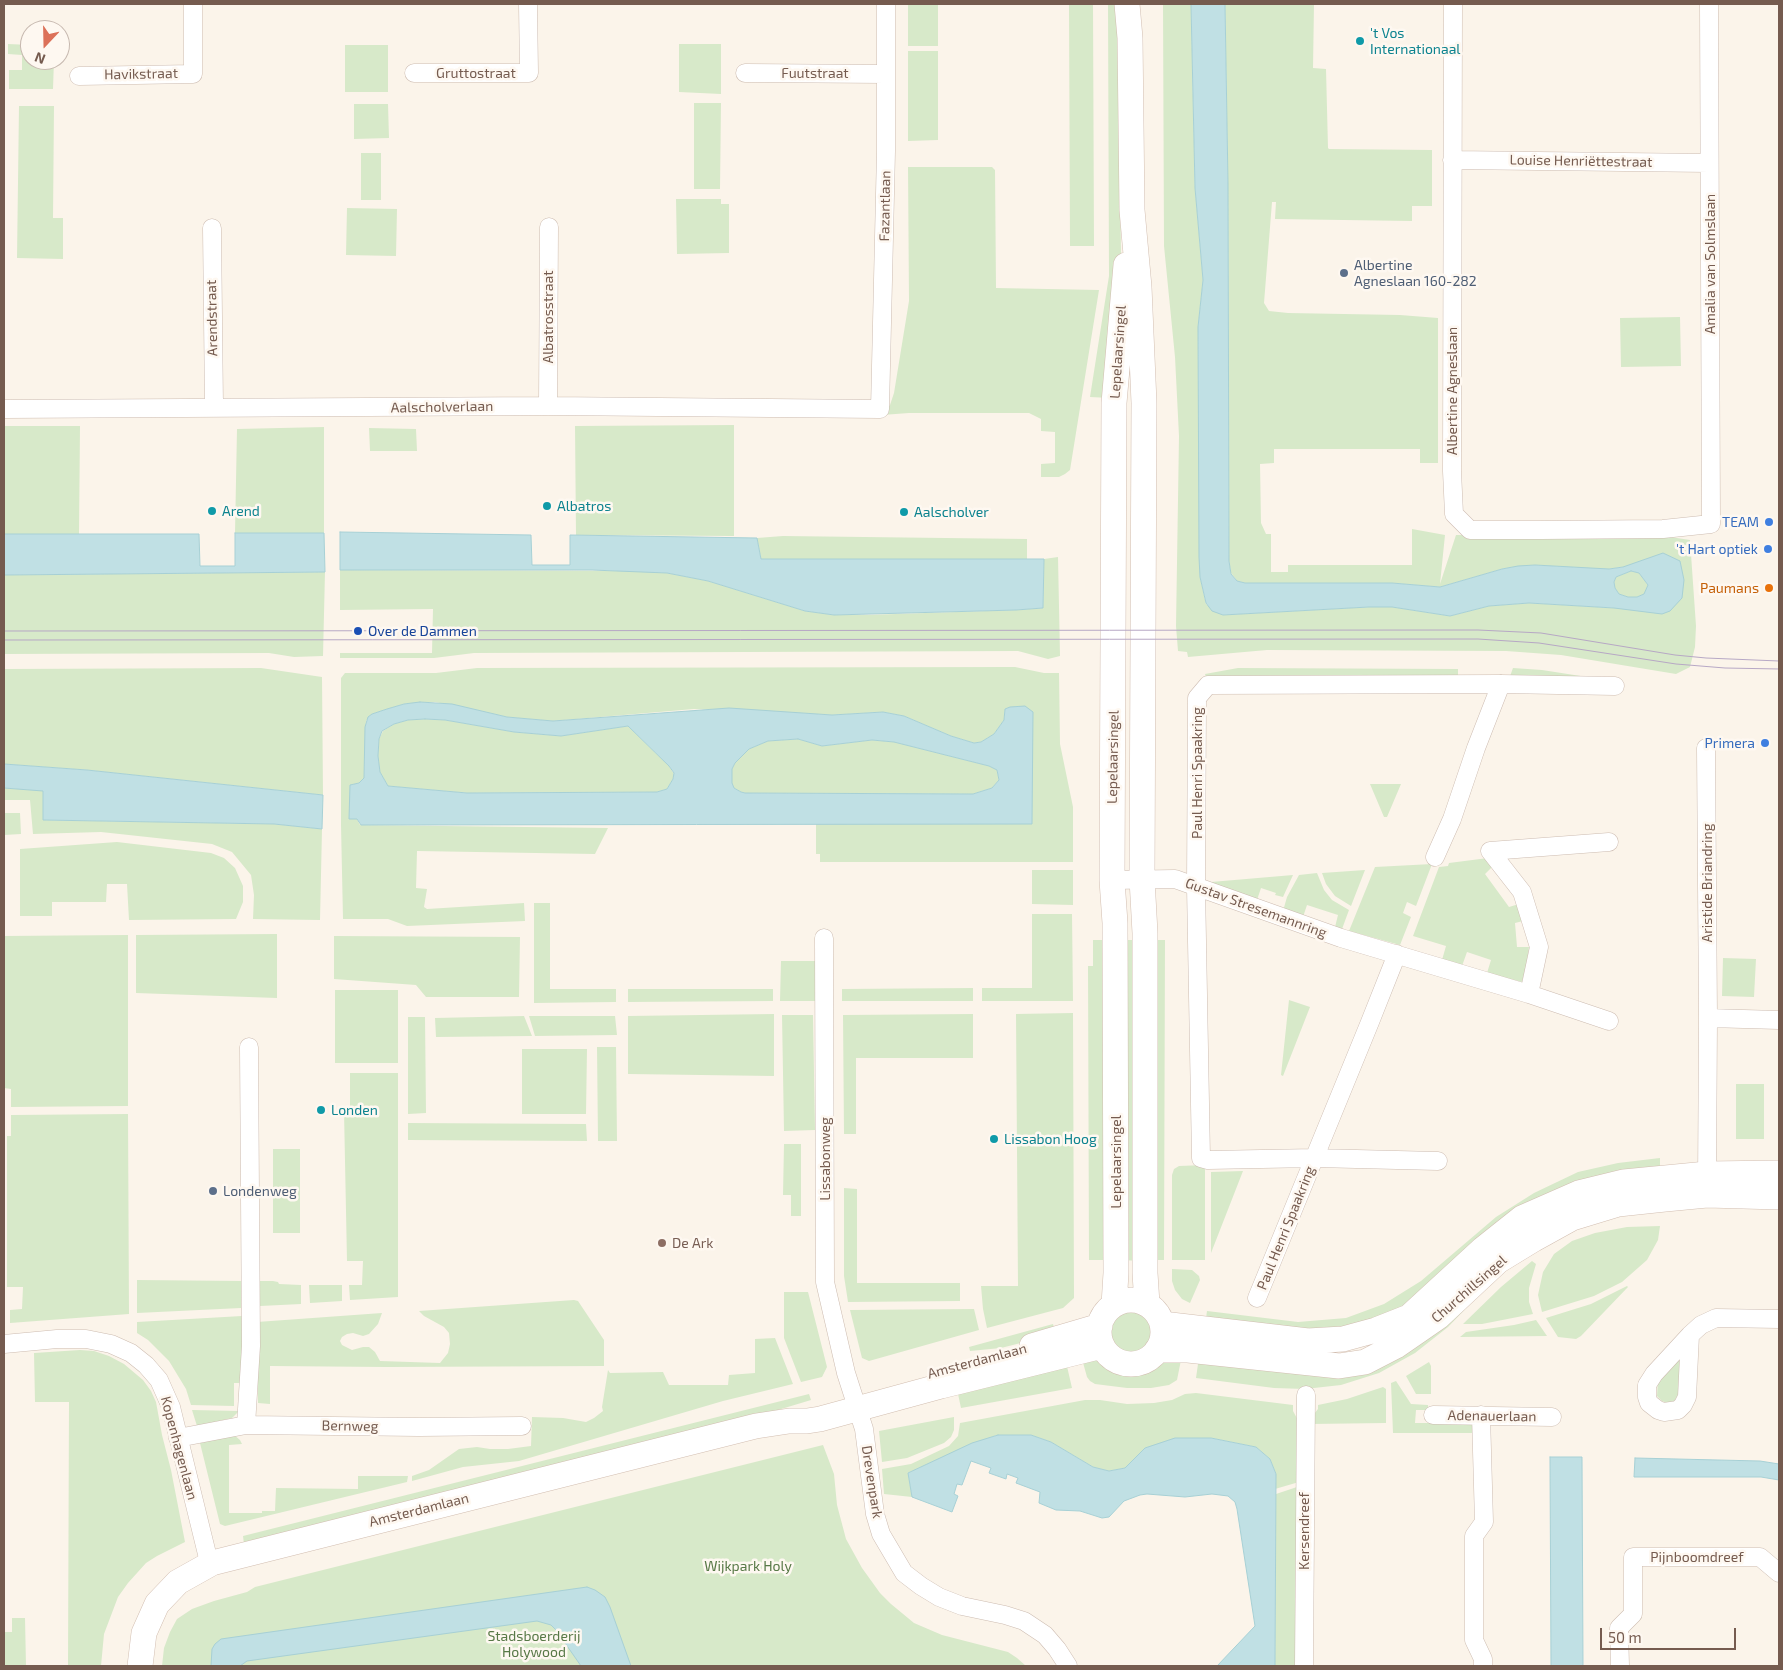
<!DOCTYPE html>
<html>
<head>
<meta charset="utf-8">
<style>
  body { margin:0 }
  #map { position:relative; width:1783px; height:1670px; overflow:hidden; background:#fbf4ea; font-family:"Exo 2",sans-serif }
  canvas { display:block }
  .frame { position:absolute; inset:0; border:5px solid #755b4f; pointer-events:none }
  .north { position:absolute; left:20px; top:20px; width:50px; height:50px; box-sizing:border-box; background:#fef8f1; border:1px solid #c7b9b0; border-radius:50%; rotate:201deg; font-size:14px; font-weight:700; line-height:20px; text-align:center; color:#755b4f }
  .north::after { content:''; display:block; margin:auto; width:18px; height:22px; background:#dc7159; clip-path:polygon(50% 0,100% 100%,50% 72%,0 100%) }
  .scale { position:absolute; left:1600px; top:1628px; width:136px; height:22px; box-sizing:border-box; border:2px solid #755b4f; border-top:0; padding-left:6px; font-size:15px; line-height:18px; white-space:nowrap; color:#755b4f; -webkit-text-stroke:4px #fef8f1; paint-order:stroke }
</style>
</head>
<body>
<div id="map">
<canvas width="1783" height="1670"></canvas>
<div class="frame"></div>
<div class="north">N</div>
<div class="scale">50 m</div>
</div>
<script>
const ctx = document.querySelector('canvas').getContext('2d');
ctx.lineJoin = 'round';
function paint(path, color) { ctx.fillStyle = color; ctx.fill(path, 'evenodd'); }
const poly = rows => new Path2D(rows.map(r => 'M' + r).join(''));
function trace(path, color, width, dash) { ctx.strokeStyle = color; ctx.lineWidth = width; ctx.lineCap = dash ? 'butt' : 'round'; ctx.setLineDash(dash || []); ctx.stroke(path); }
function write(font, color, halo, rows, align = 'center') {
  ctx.font = font + ' "Exo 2",sans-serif'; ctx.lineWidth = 5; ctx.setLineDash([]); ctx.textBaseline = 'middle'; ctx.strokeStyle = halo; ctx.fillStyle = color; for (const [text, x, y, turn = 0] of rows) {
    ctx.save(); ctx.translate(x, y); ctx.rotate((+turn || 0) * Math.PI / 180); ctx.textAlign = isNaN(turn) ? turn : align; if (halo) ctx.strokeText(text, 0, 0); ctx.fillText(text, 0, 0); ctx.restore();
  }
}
paint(poly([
  [908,4,938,4,938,46,908,46],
  [1069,4,1093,4,1094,246,1070,246],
  [1108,4,1118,4,1121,257,1110,398,1090,397,1109,276],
  [1163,4,1191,4,1195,188,1203,280,1198,327,1200,577,1206,604,1223,615,1369,607,1392,607,1450,616,1489,606,1529,603,1614,608,1684,580,1623,567,1609,569,1591,569,1535,565,1502,569,1440,587,1392,583,1245,583,1237,581,1231,573,1229,561,1228,184,1225,4,1314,4,1313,68,1326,69,1328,148,1329,149,1432,150,1432,206,1412,206,1412,221,1275,219,1276,202,1272,202,1264,303,1269,311,1288,313,1400,315,1438,318,1438,463,1420,463,1420,449,1274,449,1274,463,1260,464,1261,523,1266,534,1271,534,1271,572,1288,572,1288,565,1412,565,1412,529,1445,535,1440,584,1456,535,1664,536,1690,540,1696,626,1695,647,1690,667,1676,674,1561,655,1506,651,1267,650,1188,657,1187,652,1178,651,1176,626,1179,436,1175,357,1164,246],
  [8,44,30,45,30,60,54,60,53,89,9,89,9,70,22,70,22,55,8,54],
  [679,44,721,44,721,94,679,92],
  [345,45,388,45,388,92,345,92],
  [908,51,938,51,938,140,908,141],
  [694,103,721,103,720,189,694,189],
  [354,104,388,104,389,138,354,139],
  [19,106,54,106,53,218,63,218,63,259,17,258],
  [361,153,381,153,381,200,361,200],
  [908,167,992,167,995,170,996,288,1099,290,1070,470,1065,474,1059,477,1041,477,1041,464,1055,463,1055,432,1041,431,1041,419,1029,413,909,413,882,415,890,405,894,393,909,301],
  [676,199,721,199,721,204,729,204,729,253,677,254],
  [347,208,397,209,396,256,346,255],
  [1680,317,1681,366,1621,367,1620,318],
  [734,425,734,536,576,535,575,426],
  [4,426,80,426,79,534,4,534],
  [324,427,324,533,235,533,237,429],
  [369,428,416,429,417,451,370,451],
  [783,536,1027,539,1027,559,761,559,757,538],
  [1058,557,1060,656,1048,659,1018,651,474,653,434,658,340,658,340,653,432,653,433,609,340,610,340,570,644,571,667,573,708,581,805,611,834,615,866,615,1016,610,1043,608,1044,559],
  [1631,571,1639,573,1648,585,1645,594,1637,597,1628,597,1619,594,1615,588,1614,582,1616,577],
  [325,572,323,656,294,657,269,653,4,654,4,575],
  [1015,667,1044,673,1059,673,1060,744,1073,807,1073,862,820,862,820,854,816,854,816,824,1032,824,1019,706,1005,709,1004,720,994,734,981,742,974,743,951,736,904,716,883,712,832,715,694,709,553,721,507,717,435,702,404,704,372,714,366,721,364,778,359,783,351,785,350,819,357,819,360,825,608,828,595,854,417,851,416,888,427,889,424,907,427,909,524,903,525,921,407,926,388,919,343,919,341,825,341,678,345,673,436,673,477,668],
  [261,668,322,677,323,795,87,770,4,764,4,669],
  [1238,668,1458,669,1458,678,1207,680,1205,674],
  [1513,668,1542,670,1613,681,1509,679],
  [425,719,445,720,514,732,561,736,628,726,669,766,674,774,673,779,667,789,657,792,467,793,388,786,380,772,378,756,379,739,383,731,394,724,408,720],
  [798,739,822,746,872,740,895,742,989,766,997,770,999,780,992,788,973,794,745,793,741,792,734,788,732,784,732,769,735,763,749,749,768,741],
  [1370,784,1401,784,1387,817,1384,817],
  [4,788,43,790,43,820,274,824,322,829,320,920,253,919,254,895,251,875,232,852,212,844,101,832,33,834,30,800,4,800],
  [4,813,20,813,21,834,4,835],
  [117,842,211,853,224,858,235,868,243,886,243,902,236,919,129,920,127,884,107,884,106,902,52,902,52,916,20,916,20,849],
  [1488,858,1494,865,1485,874,1509,907,1519,904,1527,920,1515,923,1517,947,1529,947,1527,963,1522,982,1487,973,1491,960,1467,952,1462,966,1442,960,1446,946,1413,936,1439,867,1448,866,1449,863],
  [1432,864,1416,906,1407,902,1403,913,1411,917,1400,945,1349,931,1375,867],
  [1032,870,1073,870,1073,905,1032,904],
  [1365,870,1351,906,1335,896,1326,884,1322,873],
  [1317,873,1324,890,1332,900,1349,910,1342,929,1335,927,1338,915,1307,905,1303,917,1283,911,1287,897,1299,875],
  [1293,875,1283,897,1275,895,1276,893,1261,888,1256,903,1211,889,1211,882],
  [534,903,550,903,550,989,616,989,616,1002,534,1003],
  [1032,914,1072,914,1073,1001,982,1001,982,988,1032,988],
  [277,934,277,998,136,993,136,935],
  [128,935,128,1106,11,1107,11,1089,4,1088,4,936],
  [334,936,520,937,519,997,426,997,416,985,334,979],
  [1093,940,1109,940,1110,1260,1089,1260,1088,966,1093,966],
  [1121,940,1139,940,1140,1261,1121,1260],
  [1150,940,1165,940,1164,1260,1151,1260],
  [1723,958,1756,959,1754,997,1722,996],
  [781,961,815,961,815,1001,780,1001],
  [973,988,973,1001,842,1001,842,989],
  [628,989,773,989,773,1001,628,1002],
  [335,990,398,990,398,1063,335,1063],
  [1289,1000,1310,1007,1283,1076,1281,1075],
  [1073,1013,1074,1298,1063,1308,987,1328,983,1309,981,1286,1018,1286,1016,1014],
  [774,1014,774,1076,628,1074,628,1016],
  [973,1014,973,1058,856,1058,856,1134,844,1134,843,1015],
  [782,1015,813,1015,815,1130,784,1131],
  [524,1016,532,1036,436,1037,435,1018],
  [529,1016,615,1016,617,1035,535,1036],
  [408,1017,425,1017,426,1113,408,1114],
  [597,1047,616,1047,617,1141,598,1141],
  [522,1049,587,1049,586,1114,522,1114],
  [350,1073,398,1073,398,1297,350,1300,349,1285,362,1285,363,1261,347,1261,344,1111,350,1110],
  [1736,1084,1764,1084,1764,1139,1736,1139],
  [128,1114,129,1314,10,1323,10,1310,22,1309,23,1287,7,1287,7,1136,11,1136,11,1115],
  [408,1123,586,1124,587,1141,408,1140],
  [784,1144,801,1144,801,1216,791,1216,791,1195,783,1195],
  [273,1149,300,1149,300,1233,273,1233],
  [1660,1158,1660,1172,1406,1310,1355,1333,1205,1325,1207,1311,1298,1322,1346,1318,1384,1304,1421,1281,1496,1217,1534,1193,1578,1172,1618,1163],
  [1205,1165,1205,1260,1172,1260,1172,1175,1174,1169,1179,1166],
  [1243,1171,1211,1253,1211,1172],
  [844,1188,857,1189,857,1283,960,1283,960,1301,848,1302,844,1276],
  [1660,1226,1658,1240,1647,1260,1622,1282,1594,1296,1542,1312,1538,1295,1543,1272,1554,1254,1572,1241,1595,1233,1627,1227],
  [1532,1261,1536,1264,1529,1288,1529,1302,1533,1314,1482,1324,1463,1324,1501,1287],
  [1172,1269,1192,1270,1199,1276,1200,1280,1190,1303,1182,1299,1175,1290,1172,1281],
  [137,1280,242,1281,241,1308,137,1313],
  [259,1281,273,1281,278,1282,279,1284,301,1285,301,1304,260,1306],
  [309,1285,342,1285,342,1301,310,1303],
  [1627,1286,1628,1287,1581,1336,1576,1339,1558,1337,1546,1318,1591,1304],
  [784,1292,808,1292,827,1367,822,1377,801,1382,784,1338],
  [1477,1297,1448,1327,1415,1353,1379,1373,1341,1385,1305,1389,1274,1388,1196,1378,1199,1357,1349,1367],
  [574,1300,578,1301,604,1340,604,1366,387,1367,270,1366,270,1404,258,1403,257,1322,382,1313,378,1324,369,1334,363,1336,353,1333,347,1334,342,1337,340,1341,342,1345,352,1350,363,1347,369,1347,375,1352,380,1361,440,1363,448,1353,450,1344,449,1333,444,1327,424,1316,419,1311],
  [974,1309,979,1330,869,1361,862,1358,850,1310],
  '1111 1332a20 20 0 1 1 40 0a20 20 0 1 1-40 0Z',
  [242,1316,242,1383,234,1383,234,1406,191,1405,186,1389,169,1361,148,1340,137,1333,137,1322],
  [1536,1320,1547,1336,1460,1337,1466,1332,1514,1325],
  [1053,1324,1056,1334,1001,1348,970,1351,969,1347],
  [775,1338,793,1384,723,1401,519,1461,463,1467,412,1481,412,1476,429,1470,459,1449,477,1447,490,1449,508,1449,531,1446,532,1417,563,1418,586,1422,594,1418,603,1411,602,1407,608,1370,610,1373,663,1372,669,1385,728,1385,729,1375,755,1373,755,1339],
  [80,1350,94,1351,109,1356,124,1364,143,1380,151,1391,156,1402,162,1435,171,1470,185,1542,157,1556,146,1563,128,1583,118,1597,104,1634,101,1666,68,1666,69,1402,35,1402,34,1353],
  [1182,1355,1177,1380,1169,1385,1151,1388,1127,1388,1095,1384,1090,1381,1087,1377,1082,1359,1097,1358,1114,1369,1127,1373,1134,1373,1148,1369,1165,1357],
  [1682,1358,1683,1385,1675,1400,1670,1404,1662,1401,1657,1396,1658,1380,1679,1360],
  [1066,1362,1072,1388,961,1408,958,1394],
  [1429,1362,1431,1366,1431,1394,1416,1394,1406,1376],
  [1396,1381,1411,1404,1428,1405,1428,1410,1416,1410,1415,1423,1472,1423,1472,1433,1393,1433,1391,1383],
  [1383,1387,1386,1389,1386,1423,1310,1424,1310,1419,1318,1409,1318,1405,1347,1399],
  [1196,1393,1293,1405,1293,1411,1299,1422,1299,1482,1275,1489,1276,1474,1270,1459,1256,1447,1211,1438,1145,1448,1125,1468,1109,1471,1093,1467,1051,1442,1031,1435,997,1435,908,1473,912,1497,884,1494,882,1469,911,1464,949,1446,958,1436,960,1423,1085,1400,1100,1400,1127,1404,1154,1403,1172,1400,1185,1394],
  [809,1394,811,1400,768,1413,244,1544,243,1536],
  [192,1410,239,1411,232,1418,197,1426],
  [954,1417,954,1430,951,1437,944,1443,907,1458,882,1462,879,1431],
  [234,1435,240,1440,242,1444,229,1445,229,1513,262,1513,262,1511,275,1511,276,1488,358,1489,358,1476,408,1476,407,1482,225,1526,220,1524,200,1443],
  [823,1445,834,1474,837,1505,846,1539,862,1568,880,1593,891,1604,914,1623,942,1635,1008,1652,1017,1658,1026,1666,162,1666,164,1648,170,1632,177,1619,192,1609,214,1601,247,1592,255,1587],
  [1300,1486,1299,1666,1275,1666,1276,1494],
  [12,1618,25,1618,26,1666,4,1666,4,1632,12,1632]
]), '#d7e9c9');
const water = poly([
  [1191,4,1225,4,1228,184,1229,561,1231,574,1237,581,1245,583,1392,583,1440,587,1502,569,1518,566,1535,565,1609,569,1623,567,1663,553,1680,561,1684,580,1682,598,1670,611,1662,614,1614,608,1529,603,1489,606,1450,616,1392,607,1369,607,1223,615,1212,611,1206,603,1200,577,1199,557,1198,327,1203,280,1195,188,1191,4],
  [1631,571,1639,573,1648,585,1644,594,1637,597,1628,597,1619,594,1615,588,1614,582,1616,577,1631,571],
  [340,532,531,535,532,565,570,565,570,535,757,538,761,559,1044,559,1043,608,1016,610,834,615,805,611,708,581,667,573,592,570,340,570,340,532],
  [235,533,324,533,325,572,4,575,4,534,199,534,200,566,235,566,235,533],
  [420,702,452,704,507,717,553,721,729,708,832,715,883,712,904,716,951,736,974,743,981,742,994,734,1004,720,1005,709,1010,707,1025,706,1033,712,1032,824,361,825,357,819,349,819,350,785,359,783,364,778,365,727,368,717,372,714,387,709,404,704,420,702],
  [425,719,445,720,514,732,561,736,628,726,669,766,674,773,673,779,667,789,657,792,467,793,388,786,380,772,378,756,379,739,382,731,394,724,408,720,425,719],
  [798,739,822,746,872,740,894,742,989,766,997,770,999,780,992,788,973,794,745,793,741,792,734,788,732,783,732,769,735,763,749,749,768,741,798,739],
  [4,764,87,770,323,795,322,829,274,824,43,820,43,791,4,788,4,764],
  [998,1435,1031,1435,1051,1442,1093,1467,1109,1471,1125,1468,1145,1448,1175,1438,1211,1438,1256,1447,1270,1459,1276,1474,1275,1666,1217,1666,1255,1626,1237,1509,1235,1502,1228,1496,1212,1494,1185,1497,1147,1494,1140,1495,1124,1501,1109,1517,1102,1518,1080,1511,1056,1510,1039,1503,1040,1492,1016,1483,1018,1478,1007,1474,1006,1479,989,1473,991,1468,971,1461,962,1485,957,1484,954,1494,958,1496,952,1512,912,1497,908,1473,972,1443,998,1435],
  [1550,1457,1582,1457,1583,1666,1551,1666,1550,1457],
  [1635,1458,1760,1461,1779,1464,1779,1480,1761,1477,1634,1477,1635,1458],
  [587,1587,595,1590,605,1597,610,1607,631,1666,581,1666,556,1630,551,1625,537,1621,247,1661,240,1666,211,1666,212,1649,215,1644,221,1639,587,1587]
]);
paint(water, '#c0e0e4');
trace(water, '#a7d0d5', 1);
const street = poly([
  [1453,4,1452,471,1454,514,1470,530,1540,530,1663,529,1711,524,1709,4],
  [414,73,529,73,528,4],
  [745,73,886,74],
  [79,76,193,74,193,4],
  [1452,160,1709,163],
  [212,228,214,407],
  [548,406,549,227],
  [4,409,548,406,880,409,886,151,886,4],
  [1706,748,1708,1018,1707,1185],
  [1490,851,1522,892,1539,947,1529,994],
  [1490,851,1609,842],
  [1435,857,1452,819,1476,748,1501,684],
  [1112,880,1175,879,1341,938,1529,994,1609,1021],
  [824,938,825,1282,846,1373,864,1429,875,1514,881,1534,904,1573,921,1586,939,1597,962,1606,1005,1615,1024,1621,1045,1635,1057,1649,1068,1666],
  [1708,1018,1779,1020],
  [1438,1161,1315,1158,1208,1160,1201,1158,1196,887,1197,698,1208,685,1501,684,1615,686],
  [1257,1298,1370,1022,1397,954],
  [1690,1335,1687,1397,1683,1405,1678,1410,1664,1412,1658,1410,1649,1403,1647,1397,1647,1385,1654,1374,1690,1335,1701,1325,1716,1318,1779,1319],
  [4,1344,57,1339,86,1339,111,1344,131,1353,146,1365,159,1380,171,1407,207,1554,212,1563],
  [1433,1415,1552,1417],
  [1481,1415,1484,1522,1474,1536,1474,1640,1483,1659,1483,1666],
  [246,1425,251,1346,249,1047],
  [178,1438,246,1425,419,1427,522,1426],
  [1304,1666,1306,1395],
  [1620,1666,1619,1628,1633,1614,1633,1557,1760,1557,1779,1573]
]);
const secondary = poly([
  [1127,4,1130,38,1132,210,1139,287,1144,403,1142,879,1145,933,1145,1273,1147,1304],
  '1099 1332a32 32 0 1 1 64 0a32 32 0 1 1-64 0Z',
  [1114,1305,1116,1273,1115,923,1112,880,1114,403,1126,265],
  [1162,1324,1308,1341,1343,1339,1376,1330,1409,1317,1483,1249,1522,1218,1579,1193,1624,1182,1707,1174,1779,1173],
  [1032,1346,1100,1326],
  [1157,1350,1188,1350,1339,1366,1365,1362,1396,1346,1438,1317,1498,1261,1534,1239,1572,1218,1618,1204,1665,1199,1707,1195,1779,1197],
  [140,1666,144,1633,157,1604,178,1582,212,1563,756,1426,789,1421,807,1421,820,1419,941,1386,1102,1346]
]);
trace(street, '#cdbcb1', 19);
trace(secondary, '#d2beb1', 26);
trace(street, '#fff', 18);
trace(secondary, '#fff', 25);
trace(poly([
  [4,631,1478,630,1541,633,1675,655,1706,658,1779,661],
  [4,640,1478,639,1539,643,1676,664,1725,668,1779,669]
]), '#b7a8c5', 1);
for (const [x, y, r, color] of [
  [1360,41,5,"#0f9aa8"],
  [1344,273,5,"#5c6f8a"],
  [547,506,5,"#0f9aa8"],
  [212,511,5,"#0f9aa8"],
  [904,512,5,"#0f9aa8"],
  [1769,522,5,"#3f7fe0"],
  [1768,549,5,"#3f7fe0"],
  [1769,588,5,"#e8710a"],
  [358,631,5,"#1a4fb4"],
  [1765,743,5,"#3f7fe0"],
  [321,1110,5,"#0f9aa8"],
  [994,1139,5,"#0f9aa8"],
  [213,1191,5,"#5c6f8a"],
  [662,1243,5,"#8d6e63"]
]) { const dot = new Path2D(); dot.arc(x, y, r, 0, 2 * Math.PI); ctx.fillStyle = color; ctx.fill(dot); trace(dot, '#fef8f1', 2); }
write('14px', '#0d838f', '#fef8f1', [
  ["'t Vos",1370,33],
  ["Internationaal",1370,49],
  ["Albatros",557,506],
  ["Arend",222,511],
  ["Aalscholver",914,512],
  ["Londen",331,1110],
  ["Lissabon Hoog",1004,1139]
], 'left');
write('14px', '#755b4f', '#fef8f1', [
  ["Gruttostraat",476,73],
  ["Fuutstraat",815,73],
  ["Havikstraat",141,74,-1],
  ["Louise Henriëttestraat",1581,161,1],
  ["Fazantlaan",885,206,-89],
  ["Amalia van Solmslaan",1710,264,-90],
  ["Albatrosstraat",548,317,-90],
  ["Arendstraat",212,318,-91],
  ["Lepelaarsingel",1118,352,-86],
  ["Albertine Agneslaan",1452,391,-90],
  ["Aalscholverlaan",442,407,-1],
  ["Lepelaarsingel",1113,757,-89],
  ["Paul Henri Spaakring",1197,773,-90],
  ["Aristide Briandring",1707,883,-90],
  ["Gustav Stresemannring",1256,908,20],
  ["Lissabonweg",825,1159,-90],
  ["Lepelaarsingel",1116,1162,-90],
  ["Paul Henri Spaakring",1286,1228,-68],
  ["Churchillsingel",1469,1289,-41],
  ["Amsterdamlaan",977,1361,-15],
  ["Adenauerlaan",1492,1416,1],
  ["Bernweg",350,1426,1],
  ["Kopenhagenlaan",179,1448,75],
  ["Drevenpark",872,1482,81],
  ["Amsterdamlaan",419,1510,-14],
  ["Kersendreef",1304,1531,-90],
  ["Pijnboomdreef",1697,1557]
]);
write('14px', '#4e5e75', '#fef8f1', [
  ["Albertine",1354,265],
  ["Agneslaan 160-282",1354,281],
  ["Londenweg",223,1191]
], 'left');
write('14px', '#366cbe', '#fef8f1', [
  ["TEAM",1759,522],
  ["'t Hart optiek",1758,549],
  ["Primera",1755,743]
], 'right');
write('14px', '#c56008', '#fef8f1', [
  ["Paumans",1759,588]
], 'right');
write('14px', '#164399', '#fef8f1', [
  ["Over de Dammen",368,631]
], 'left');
write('14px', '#785e54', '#fef8f1', [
  ["De Ark",672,1243]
], 'left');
write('14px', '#587947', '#fef8f1', [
  ["Wijkpark Holy",748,1566],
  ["Stadsboerderij",534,1636],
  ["Holywood",534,1652]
]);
</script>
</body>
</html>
